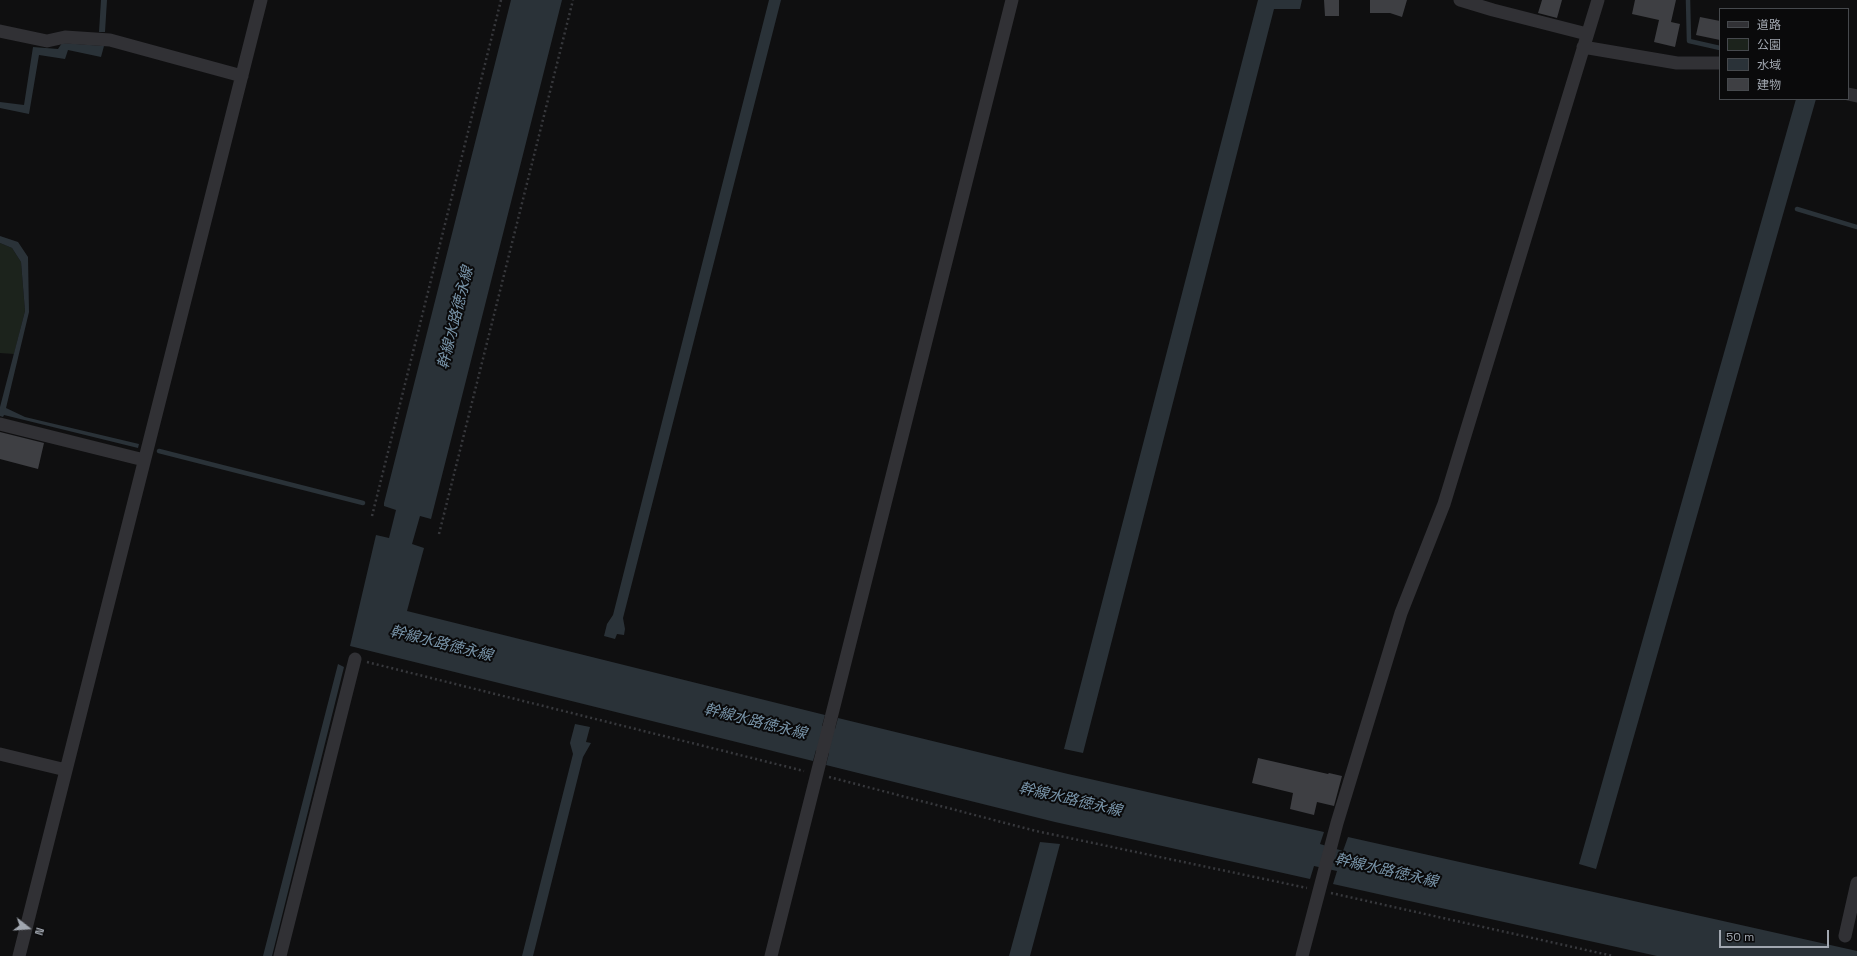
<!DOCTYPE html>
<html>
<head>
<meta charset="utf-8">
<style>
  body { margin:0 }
  #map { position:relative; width:1857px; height:956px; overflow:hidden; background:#0f0f10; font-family:"Space Grotesk","Noto Sans JP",sans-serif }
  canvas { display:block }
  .legend { position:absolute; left:1719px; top:8px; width:130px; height:92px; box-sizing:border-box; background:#0a0a0b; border:1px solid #46494d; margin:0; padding:5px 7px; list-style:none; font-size:12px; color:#a1a7b0 }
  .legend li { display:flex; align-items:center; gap:8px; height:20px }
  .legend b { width:20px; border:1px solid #46494d }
  .north { position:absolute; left:8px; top:908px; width:40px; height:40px; -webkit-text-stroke:3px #0a0a0b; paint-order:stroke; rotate:107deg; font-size:11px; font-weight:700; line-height:16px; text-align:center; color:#a1a7b0 }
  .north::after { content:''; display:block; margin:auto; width:14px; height:18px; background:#a1a7b0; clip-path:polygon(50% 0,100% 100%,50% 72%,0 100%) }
  .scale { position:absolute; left:1719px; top:930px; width:110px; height:18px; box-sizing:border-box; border:2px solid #a1a7b0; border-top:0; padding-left:5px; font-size:12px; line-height:14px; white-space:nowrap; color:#a1a7b0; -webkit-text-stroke:3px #0a0a0b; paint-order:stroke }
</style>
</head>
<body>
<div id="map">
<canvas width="1857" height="956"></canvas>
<ul class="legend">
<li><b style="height:5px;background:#313135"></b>道路</li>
<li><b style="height:11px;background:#1c231c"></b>公園</li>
<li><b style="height:11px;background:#2a3238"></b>水域</li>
<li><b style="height:11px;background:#3e3f43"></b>建物</li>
</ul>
<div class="north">N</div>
<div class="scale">50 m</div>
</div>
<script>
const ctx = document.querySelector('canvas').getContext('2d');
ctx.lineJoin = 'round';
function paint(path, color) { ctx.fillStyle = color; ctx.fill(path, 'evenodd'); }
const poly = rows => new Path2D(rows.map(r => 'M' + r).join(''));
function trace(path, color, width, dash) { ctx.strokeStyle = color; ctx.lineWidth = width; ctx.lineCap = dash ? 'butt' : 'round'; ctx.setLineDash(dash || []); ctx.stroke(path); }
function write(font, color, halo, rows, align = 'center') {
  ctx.font = font + ' "Space Grotesk","Noto Sans JP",sans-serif'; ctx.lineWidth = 4; ctx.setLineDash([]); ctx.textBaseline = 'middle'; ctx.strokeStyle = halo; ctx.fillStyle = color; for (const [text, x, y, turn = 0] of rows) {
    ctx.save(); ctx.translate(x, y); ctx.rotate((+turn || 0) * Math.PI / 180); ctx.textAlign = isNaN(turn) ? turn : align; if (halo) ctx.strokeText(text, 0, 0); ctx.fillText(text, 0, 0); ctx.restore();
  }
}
paint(poly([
  [0,243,12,248,21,262,25,311,14,354,0,353]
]), '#1c231c');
paint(poly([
  [101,0,107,0,105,32,99,32],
  [511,0,562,0,431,519,420,516,412,544,424,548,407,611,825,715,822,726,835,729,838,718,1068,774,1324,832,1320,844,1343,851,1348,837,1857,951,1857,956,1657,956,1333,884,1337,871,1314,866,1310,879,1055,822,826,765,829,753,816,750,813,761,350,646,376,535,389,538,396,510,384,506,384,503],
  [769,0,781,0,623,618,625,629,624,635,617,634,615,639,604,636,607,624,613,615],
  [1258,0,1302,0,1300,9,1274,9,1083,753,1064,749],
  [62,43,104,46,101,57,68,50,65,59,39,55,29,114,0,108,0,102,24,105,33,47,58,49],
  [1796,99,1816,99,1596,869,1579,864],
  [0,236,18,242,28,257,29,312,6,408,25,417,139,444,138,448,4,415,3,417,0,416,0,407,25,311,21,262,12,248,0,243],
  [338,664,344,667,272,956,263,956],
  [575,724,590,727,586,742,591,743,583,757,533,956,522,956,573,754,570,743],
  [1040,842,1060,844,1030,956,1009,956]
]), '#2a3238');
trace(poly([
  [1688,0,1689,41,1720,48],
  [1797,209,1857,227],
  [159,451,363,503]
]), '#2a3238', 4.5);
paint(poly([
  [1324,0,1339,0,1339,16,1325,16],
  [1370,0,1407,0,1402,17,1390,13,1370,13],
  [1542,0,1562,0,1557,18,1538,13],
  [1635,0,1676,0,1671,22,1680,24,1675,47,1654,42,1659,20,1632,14],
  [1700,17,1720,21,1720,40,1696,35],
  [0,432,44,443,38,469,0,459],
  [1258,758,1328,774,1329,773,1342,776,1334,806,1317,802,1314,815,1290,809,1293,793,1252,783]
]), '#3e3f43');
trace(poly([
  [372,516,501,0],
  [439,534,573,0],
  [367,662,804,771],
  [829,777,1036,831,1307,888],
  [1331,893,1613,956]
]), '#37383c', 2.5, [2, 3]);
trace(poly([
  [1460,0,1493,10,1587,34],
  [0,31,47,41,65,37,110,40,242,76],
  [1583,47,1677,63,1720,63],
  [1848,94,1857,96],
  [0,424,144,460],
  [0,754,66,770],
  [1845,936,1857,883],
  [19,956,261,0],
  [280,956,355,659],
  [771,956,1012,0],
  [1302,956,1337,823,1401,613,1444,504,1598,0]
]), '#313135', 13);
write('italic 15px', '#7995aa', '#0a0a0b', [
  ["幹線水路徳永線",456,318,-76],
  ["幹線水路徳永線",441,644,14],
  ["幹線水路徳永線",755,722,14],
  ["幹線水路徳永線",1070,800,13],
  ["幹線水路徳永線",1386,871,13]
]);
</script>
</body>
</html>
